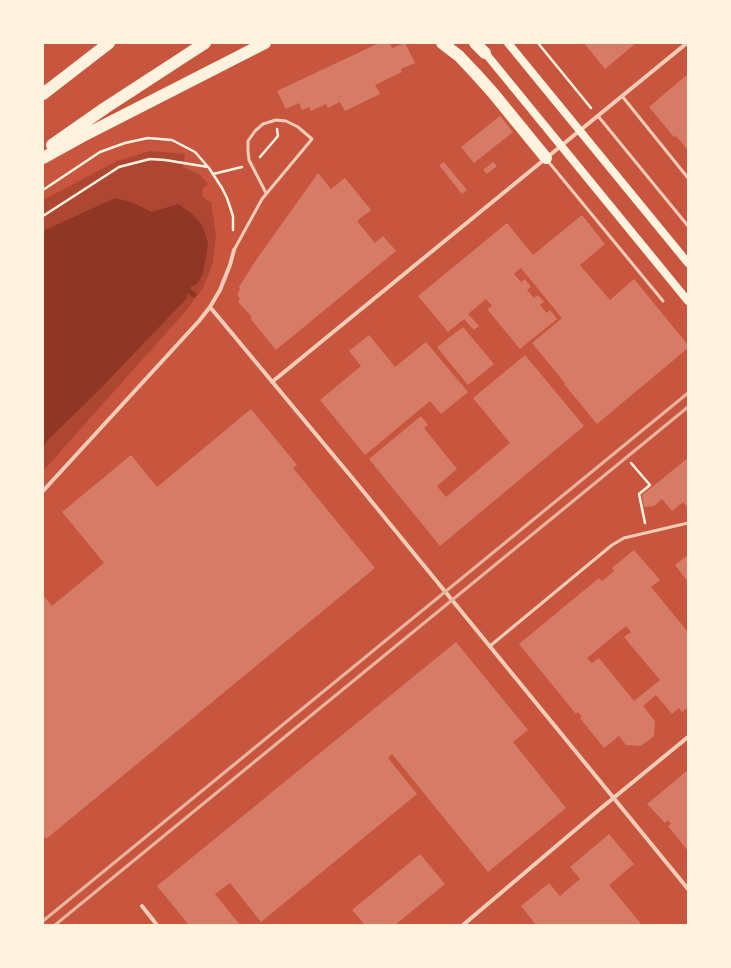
<!DOCTYPE html>
<html>
<head>
<meta charset="utf-8">
<style>
  body { margin:0 }
  #map { position:relative; width:731px; height:968px; overflow:hidden; background:#c8553d; font-family:Merriweather,serif }
  canvas { display:block }
  .frame { position:absolute; inset:0; border:44px solid #fff3e0; pointer-events:none }
</style>
</head>
<body>
<div id="map">
<canvas width="731" height="968"></canvas>
<div class="frame"></div>
</div>
<script>
const ctx = document.querySelector('canvas').getContext('2d');
ctx.lineJoin = 'round';
function paint(path, color) { ctx.fillStyle = color; ctx.fill(path, 'evenodd'); }
const poly = rows => new Path2D(rows.map(r => 'M' + r).join(''));
function trace(path, color, width, dash) { ctx.strokeStyle = color; ctx.lineWidth = width; ctx.lineCap = dash ? 'butt' : 'round'; ctx.setLineDash(dash || []); ctx.stroke(path); }
paint(poly([
  [150,151,185,154,183,167,200,175,208,184,203,188,202,195,206,200,211,202,216,236,213,263,203,288,185,312,43,471,43,200,117,161]
]), '#ae4732');
paint(poly([
  [115,198,131,202,152,212,178,204,191,213,202,225,208,242,206,258,202,276,197,284,191,287,188,290,187,298,103,386,47,441,43,448,43,231]
]), '#8f3625');
trace(poly([
  [184,287,194,295]
]), '#8f3625', 5);
paint(poly([
  [379,43,390,43,392,48,405,43,415,63,401,69,402,72,375,85,380,94,345,111,340,102,328,108,326,104,311,111,309,107,302,110,299,103,286,109,277,91],
  [584,43,636,43,605,69],
  [688,74,688,150,676,136,674,137,649,107],
  [500,116,513,132,474,163,461,147],
  [444,162,467,190,462,194,439,165],
  [493,162,497,166,487,174,483,170],
  [318,173,331,189,345,178,371,210,357,221,375,243,383,236,396,251,276,350,250,318,252,317,238,302,240,299,238,296,238,293,240,289,239,287,254,263],
  [582,215,605,244,580,265,610,300,634,279,688,345,688,348,597,424,564,384,565,383,532,343,562,318,521,268,514,274,521,282,525,279,531,287,527,290,534,298,538,295,544,302,540,305,547,313,550,310,557,319,520,349,487,309,492,306,486,299,468,314,479,326,474,330,464,319,448,332,418,296,507,223,533,255],
  [463,327,494,364,468,385,437,347],
  [369,335,395,367,426,342,468,392,441,414,430,401,365,455,320,400,361,366,349,351],
  [525,355,584,426,440,546,369,459,421,416,428,425,424,428,457,469,437,486,446,497,510,443,473,398],
  [251,409,297,465,293,468,375,568,46,839,43,835,43,595,52,606,104,563,62,512,131,455,157,487],
  [688,458,688,508,683,502,672,511,662,499,654,506,644,507,642,495],
  [634,550,660,580,651,587,688,632,688,707,682,712,679,708,672,714,656,695,643,706,655,721,654,736,641,746,626,745,619,736,604,748,580,718,582,717,578,712,576,714,519,644,599,578,602,581,614,571,612,568],
  [626,626,631,632,624,637,660,680,634,701,599,658,592,663,587,658],
  [688,555,688,582,675,565],
  [456,642,528,730,513,742,566,808,488,872,392,754,388,758,417,794,261,922,230,883,215,894,240,925,189,925,157,886],
  [688,770,688,851,668,826,671,824,668,820,665,823,647,804],
  [609,834,634,864,609,885,642,925,536,925,521,906,549,883,560,896,580,879,570,867],
  [420,854,445,884,395,925,365,925,352,910]
]), '#d67c66');
trace(poly([
  [538,43,591,108],
  [260,157,278,136,277,129],
  [213,174,242,167],
  [43,190,100,152,125,143,148,138,172,140,195,152,209,168,222,188,227,198,233,216,233,230],
  [43,216,119,167,150,159,165,160,208,167],
  [631,463,650,485,639,494,645,523]
]), '#fff3e0', 2.5);
trace(poly([
  [622,96,688,178],
  [598,116,688,226],
  [547,160,663,301],
  [234,250,262,199,312,139,298,127,286,121,276,120,263,124,255,131,248,141,248,151,249,160,266,193],
  [490,646,612,545,624,538,688,523]
]), '#f1ccb7', 3);
trace(poly([
  [210,307,354,480,688,889],
  [272,382,687,43],
  [43,491,199,321,210,307,220,290,230,265,234,250],
  [142,906,157,925],
  [463,925,600,809,688,737]
]), '#f1ccb7', 4);
trace(poly([
  [508,43,688,263],
  [482,49,688,301]
]), '#fff3e0', 8);
trace(poly([
  [442,43,459,56,476,74,493,93,546,158],
  [475,43,485,53],
  [43,94,109,43],
  [52,145,105,108,205,43],
  [43,158,81,137,265,43]
]), '#fff3e0', 12);
trace(poly([
  [43,921,688,393],
  [55,925,688,407]
]), '#e9b49f', 3);
</script>
</body>
</html>
